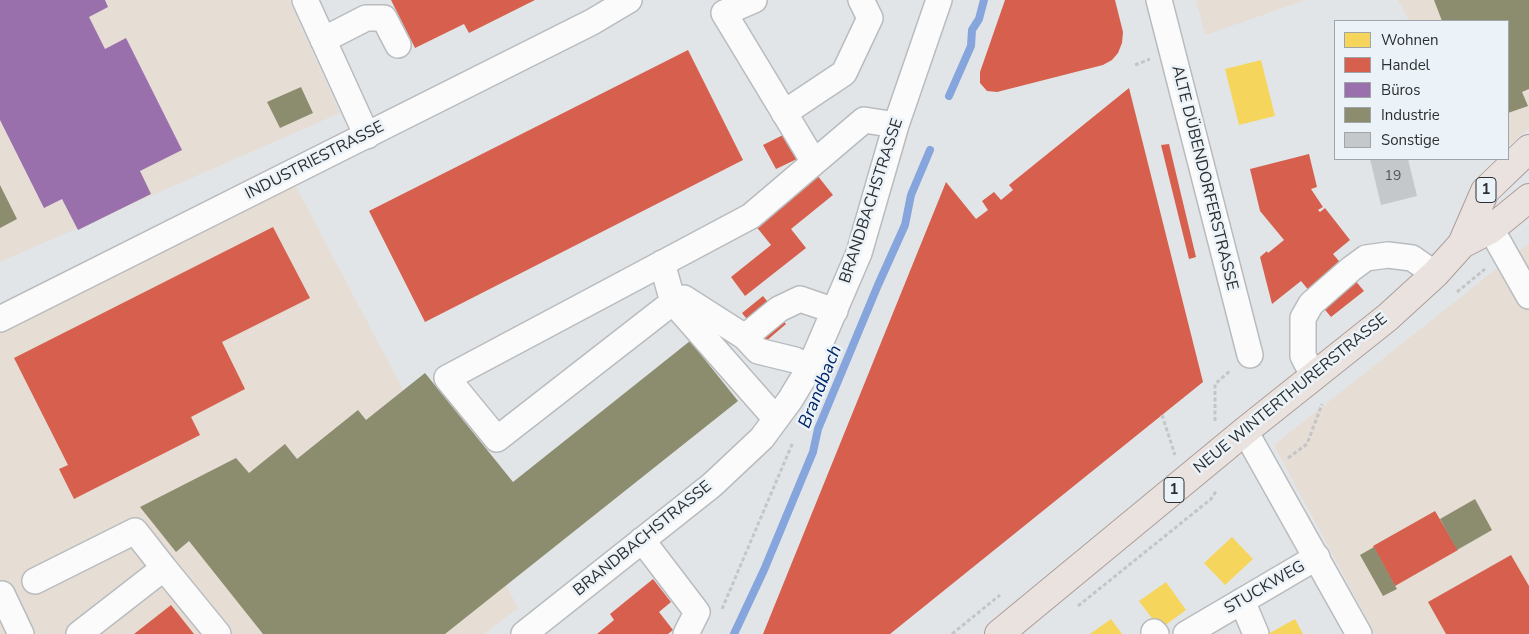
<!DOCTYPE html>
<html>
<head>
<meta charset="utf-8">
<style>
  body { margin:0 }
  #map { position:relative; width:1529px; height:634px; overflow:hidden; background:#e2e5e8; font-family:"Nunito Sans",sans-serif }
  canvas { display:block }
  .legend { position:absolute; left:1334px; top:20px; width:175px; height:140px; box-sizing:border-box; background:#ebf3f9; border:1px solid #9fa5a9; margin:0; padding:6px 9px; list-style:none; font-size:15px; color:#2c2f31 }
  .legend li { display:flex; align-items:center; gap:10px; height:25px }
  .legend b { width:25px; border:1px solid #9fa5a9 }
</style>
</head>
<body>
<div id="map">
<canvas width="1529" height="634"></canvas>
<ul class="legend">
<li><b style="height:14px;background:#f6d55c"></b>Wohnen</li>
<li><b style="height:14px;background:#d6604d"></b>Handel</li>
<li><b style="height:14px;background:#9970ab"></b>Büros</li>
<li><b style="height:14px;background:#8c8c6e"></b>Industrie</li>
<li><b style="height:14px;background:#c5c8ca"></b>Sonstige</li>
</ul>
</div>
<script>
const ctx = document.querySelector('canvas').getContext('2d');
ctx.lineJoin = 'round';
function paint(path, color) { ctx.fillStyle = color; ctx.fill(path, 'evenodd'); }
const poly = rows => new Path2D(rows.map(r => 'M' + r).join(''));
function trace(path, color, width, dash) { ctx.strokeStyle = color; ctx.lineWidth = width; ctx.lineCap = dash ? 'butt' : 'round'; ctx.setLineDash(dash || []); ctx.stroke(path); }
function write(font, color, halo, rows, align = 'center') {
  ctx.font = font + ' "Nunito Sans",sans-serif'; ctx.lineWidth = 5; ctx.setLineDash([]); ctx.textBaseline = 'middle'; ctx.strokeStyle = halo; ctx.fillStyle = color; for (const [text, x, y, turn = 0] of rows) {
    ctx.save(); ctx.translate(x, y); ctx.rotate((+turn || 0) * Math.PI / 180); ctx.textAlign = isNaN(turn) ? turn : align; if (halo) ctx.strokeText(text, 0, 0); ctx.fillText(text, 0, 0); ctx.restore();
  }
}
paint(poly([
  [0,0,289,0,340,113,0,262],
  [1196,0,1306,0,1205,35],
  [1398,0,1529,0,1529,128,1508,146,1508,21,1409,21],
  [292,179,518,608,484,634,0,634,0,322],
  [1529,243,1529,634,1375,634,1274,445]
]), '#e6ddd5');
paint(poly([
  [1261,60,1275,116,1239,125,1225,69],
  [1232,537,1253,559,1225,585,1204,563],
  [1166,582,1186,610,1160,629,1139,601],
  [1111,619,1122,634,1090,634],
  [1295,619,1303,634,1268,634]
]), '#f6d55c');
paint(poly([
  [391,0,535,0,469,33,464,24,415,48],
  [1005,0,1115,0,1123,32,1122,43,1118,53,1112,60,1103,65,997,92,987,91,980,83,980,72],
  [688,50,743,160,425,322,369,211],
  [1129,88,1203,382,890,634,763,634,946,182,976,219,988,210,982,201,994,192,1001,200,1013,190,1009,185],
  [787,133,799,158,776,169,763,145],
  [1169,144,1196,257,1189,259,1161,145],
  [1309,154,1317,187,1311,189,1323,207,1318,210,1320,212,1325,208,1350,240,1333,254,1364,291,1331,317,1301,281,1272,304,1260,257,1267,251,1268,253,1284,240,1260,211,1250,169],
  [817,175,833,195,791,229,806,248,745,296,731,277,771,245,755,225],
  [273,227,310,298,222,342,245,389,191,417,200,435,74,499,59,469,68,465,14,358],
  [763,296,786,324,765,342,742,313],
  [1435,511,1458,550,1395,586,1373,546],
  [1511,555,1529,586,1529,634,1446,634,1428,602],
  [653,579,671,602,659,612,673,630,668,634,597,634,614,620,610,614],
  [171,605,194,634,134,634]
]), '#d6604d');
paint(poly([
  [0,0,105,0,108,7,89,17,105,49,126,38,182,150,140,171,151,194,78,230,62,199,44,208,0,120]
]), '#9970ab');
paint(poly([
  [1434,0,1529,0,1529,89,1522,92,1528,106,1508,113,1508,21,1442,21],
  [301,87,313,113,280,128,267,102],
  [0,185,17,219,0,228],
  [690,341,738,401,445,634,263,634,189,541,176,552,140,507,236,458,249,473,285,444,297,459,358,410,366,420,425,373,513,482],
  [1475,499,1492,530,1457,550,1440,519],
  [1374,547,1397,589,1383,596,1360,555]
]), '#8c8c6e');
trace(poly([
  [949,96,971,46,972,30,979,19,984,0],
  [734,634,764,570,813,452,818,429,878,285,905,225,911,195,930,150]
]), '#86a5dd', 8);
paint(poly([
  [1370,159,1408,159,1417,196,1381,205]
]), '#c5c8ca');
const minor = poly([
  [305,0,367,136],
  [754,0,724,13,814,162],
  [1159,0,1250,355],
  [323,40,366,18,384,18,398,45],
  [784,113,844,73,870,18,861,0],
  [1491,229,1529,296],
  [662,263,673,302,684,298,745,337],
  [0,319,592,22,629,0],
  [810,367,795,360,758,351,745,337,779,309,800,299,835,311],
  [1314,377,1303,356,1303,318,1311,304,1351,269,1366,258,1388,255,1412,258,1435,274],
  [776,419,673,302,497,439,447,378,751,216,864,120,896,125],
  [1245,431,1359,634],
  [642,540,697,612,686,634],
  [35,581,135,531,164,568],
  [0,595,2,594,21,634],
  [1242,601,1256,634],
  [1154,632,1156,634],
  [79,634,164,568,218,634],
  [524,634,712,485,762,438,790,400,810,367,859,253,896,125,939,0],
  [1186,634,1317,557]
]);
const major = poly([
  [1462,244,1485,191,1529,149],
  [999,634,1245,431,1388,317,1435,274,1462,244,1491,229,1529,198]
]);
trace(minor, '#b9bcbe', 28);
trace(major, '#ac9e9a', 30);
trace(poly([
  [1135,65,1150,59],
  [1457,292,1485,269],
  [1162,415,1175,455],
  [1215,421,1215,384,1231,370],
  [1288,458,1307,444,1322,404],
  [1078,606,1211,499,1217,490],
  [722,609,793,442],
  [952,634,1000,595]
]), '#c4c5c7', 3, [4, 2.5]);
trace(minor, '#fbfbfc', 25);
trace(major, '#eae2df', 28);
write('14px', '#525557', null, [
  ["19",1393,177]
]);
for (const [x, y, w] of [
  [1486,190,20],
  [1174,490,20]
]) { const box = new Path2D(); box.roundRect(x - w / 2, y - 12.5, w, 25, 4); ctx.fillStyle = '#ebf3f9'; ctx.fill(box); trace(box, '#2c2f31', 1); }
write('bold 15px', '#2c2f31', null, [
  ["1",1486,190],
  ["1",1174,490]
]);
write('16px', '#2c2f31', '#ebf3f9', [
  ["INDUSTRIESTRASSE",315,161,-27],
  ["ALTE DÜBENDORFERSTRASSE",1204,178,76],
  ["BRANDBACHSTRASSE",872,201,-72],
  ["NEUE WINTERTHURERSTRASSE",1291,394,-39],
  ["BRANDBACHSTRASSE",643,539,-39],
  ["STUCKWEG",1265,588,-30]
]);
write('italic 18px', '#002468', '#ebf3f9', [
  ["Brandbach",821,387,-68]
]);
</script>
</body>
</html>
